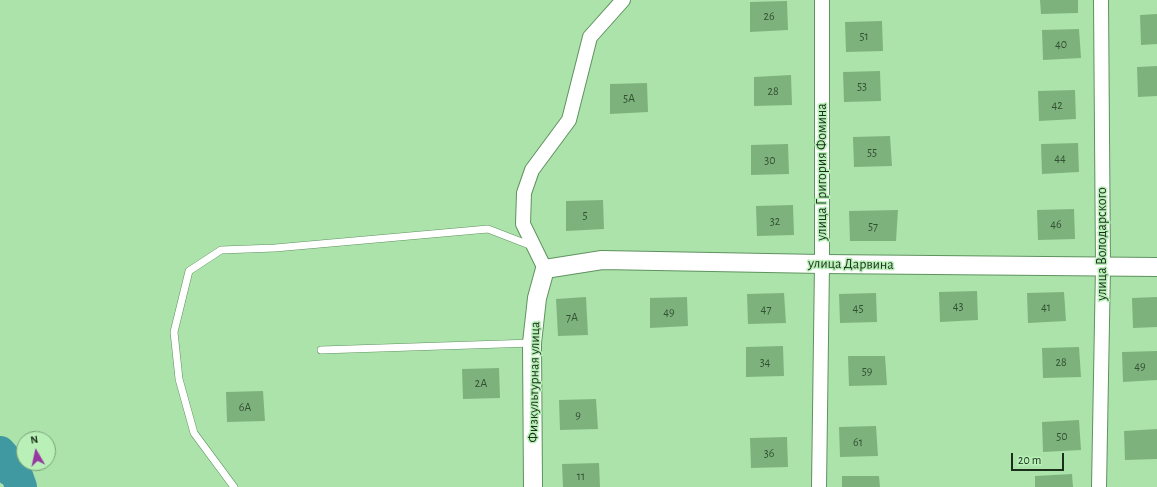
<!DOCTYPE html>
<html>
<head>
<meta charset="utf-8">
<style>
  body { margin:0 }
  #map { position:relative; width:1157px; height:487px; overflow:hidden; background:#ace3ab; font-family:"Alegreya Sans",sans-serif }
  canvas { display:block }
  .north { position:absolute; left:16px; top:431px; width:40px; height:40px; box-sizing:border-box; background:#b9f0b8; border:1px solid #79a378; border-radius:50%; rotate:351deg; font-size:11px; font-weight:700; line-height:16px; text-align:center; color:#192f19 }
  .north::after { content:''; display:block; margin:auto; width:14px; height:18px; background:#9738a0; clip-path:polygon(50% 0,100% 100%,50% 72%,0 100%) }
  .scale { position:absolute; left:1011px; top:453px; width:53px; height:18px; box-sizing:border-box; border:2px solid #192f19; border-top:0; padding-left:5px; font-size:12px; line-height:14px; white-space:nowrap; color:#192f19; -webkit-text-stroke:3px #b9f0b8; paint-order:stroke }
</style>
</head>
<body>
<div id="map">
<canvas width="1157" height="487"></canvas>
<div class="north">N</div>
<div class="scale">20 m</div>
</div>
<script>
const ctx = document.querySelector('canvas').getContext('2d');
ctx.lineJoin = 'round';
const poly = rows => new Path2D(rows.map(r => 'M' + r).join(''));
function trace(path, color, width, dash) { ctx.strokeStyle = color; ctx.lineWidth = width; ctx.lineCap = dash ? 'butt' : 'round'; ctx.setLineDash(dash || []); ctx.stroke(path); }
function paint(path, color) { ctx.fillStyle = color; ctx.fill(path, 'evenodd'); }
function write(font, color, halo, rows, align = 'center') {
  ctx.font = font + ' "Alegreya Sans",sans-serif'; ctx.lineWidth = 3; ctx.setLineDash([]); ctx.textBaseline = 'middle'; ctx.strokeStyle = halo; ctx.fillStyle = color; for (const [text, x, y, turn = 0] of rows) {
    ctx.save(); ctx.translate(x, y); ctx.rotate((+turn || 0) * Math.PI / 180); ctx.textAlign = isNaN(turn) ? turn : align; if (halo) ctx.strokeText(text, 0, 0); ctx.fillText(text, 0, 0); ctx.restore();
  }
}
trace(poly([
  [0,452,7,460,10,470,16,473,21,487]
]), '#4098a0', 32);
paint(poly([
  [1040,0,1078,0,1078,13,1041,14],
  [787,1,788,30,750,32,750,2],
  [1157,14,1157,44,1141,45,1140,15],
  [882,21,883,51,846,52,845,22],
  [1079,29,1081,58,1043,60,1042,30],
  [1157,66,1157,96,1138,97,1137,67],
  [880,71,881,101,844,102,843,72],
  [791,75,792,105,754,106,754,77],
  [647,83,648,112,610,114,610,84],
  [1075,90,1076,119,1039,121,1038,91],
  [890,136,892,166,854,167,853,137],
  [1078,143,1079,172,1042,174,1041,144],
  [788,144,789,174,751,175,751,145],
  [603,200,604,229,566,231,566,201],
  [793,205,794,235,757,236,756,206],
  [1074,209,1075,239,1038,240,1037,210],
  [898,210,896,241,850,241,849,211],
  [977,291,978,320,940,322,939,292],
  [1064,292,1066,321,1028,323,1027,293],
  [784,293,786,323,748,324,747,294],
  [876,293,877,322,840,323,839,294],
  [586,297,588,335,558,336,556,299],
  [687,297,688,326,650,328,650,298],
  [1157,297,1157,327,1133,328,1132,298],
  [783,346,784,376,746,377,746,347],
  [1079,347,1081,377,1043,378,1042,348],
  [1157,351,1157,380,1123,382,1122,352],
  [848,356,885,356,887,385,849,386],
  [499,368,500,398,463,399,462,369],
  [263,391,265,421,227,422,226,392],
  [596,399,598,429,560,430,559,400],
  [1079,420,1081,450,1043,452,1042,422],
  [876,426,878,456,840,457,839,427],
  [1157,429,1157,459,1125,460,1124,431],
  [787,437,788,467,751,468,750,438],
  [599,463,600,487,563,487,562,464],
  [1072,474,1073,487,1035,487,1035,476],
  [842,476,879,476,880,487,842,487]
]), '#7eb27d');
const service = poly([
  [321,350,532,343],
  [234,487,194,433,179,379,174,332,189,271,221,250,275,248,488,229,532,246]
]);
const minor = poly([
  [545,269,523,224,524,193,532,170,569,120,590,37,623,0],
  [819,487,822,264,822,0],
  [1099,487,1103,267,1101,0]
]);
const tertiary = poly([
  [533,487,532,343,537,298,545,269,602,260,822,264,1157,267]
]);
trace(service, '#5e925e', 8);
trace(minor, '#5e925e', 16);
trace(tertiary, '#5e925e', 20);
trace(service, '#fff', 7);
trace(minor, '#fff', 14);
trace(tertiary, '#fff', 18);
write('12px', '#325032', null, [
  ["26",769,16],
  ["51",864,36],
  ["40",1061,44],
  ["53",862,86],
  ["28",773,91],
  ["5А",629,98],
  ["42",1057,105],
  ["55",872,152],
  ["44",1060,158],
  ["30",770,160],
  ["5",585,215],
  ["32",775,221],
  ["46",1056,224],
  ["57",873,226],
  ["43",958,306],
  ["41",1046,307],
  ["45",858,308],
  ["47",766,309],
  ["49",669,312],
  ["7А",572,317],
  ["34",765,362],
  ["28",1061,362],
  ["49",1140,366],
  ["59",867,371],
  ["2А",481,383],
  ["6А",245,407],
  ["9",578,415],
  ["50",1062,436],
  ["61",858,442],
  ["36",769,453],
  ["11",581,476]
]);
write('14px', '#192f19', '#b9f0b8', [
  ["улица Григория Фомина",822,172,-90],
  ["улица Володарского",1102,244,-90],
  ["улица Дарвина",851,264,1],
  ["Физкультурная улица",534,382,-89]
]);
</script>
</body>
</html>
